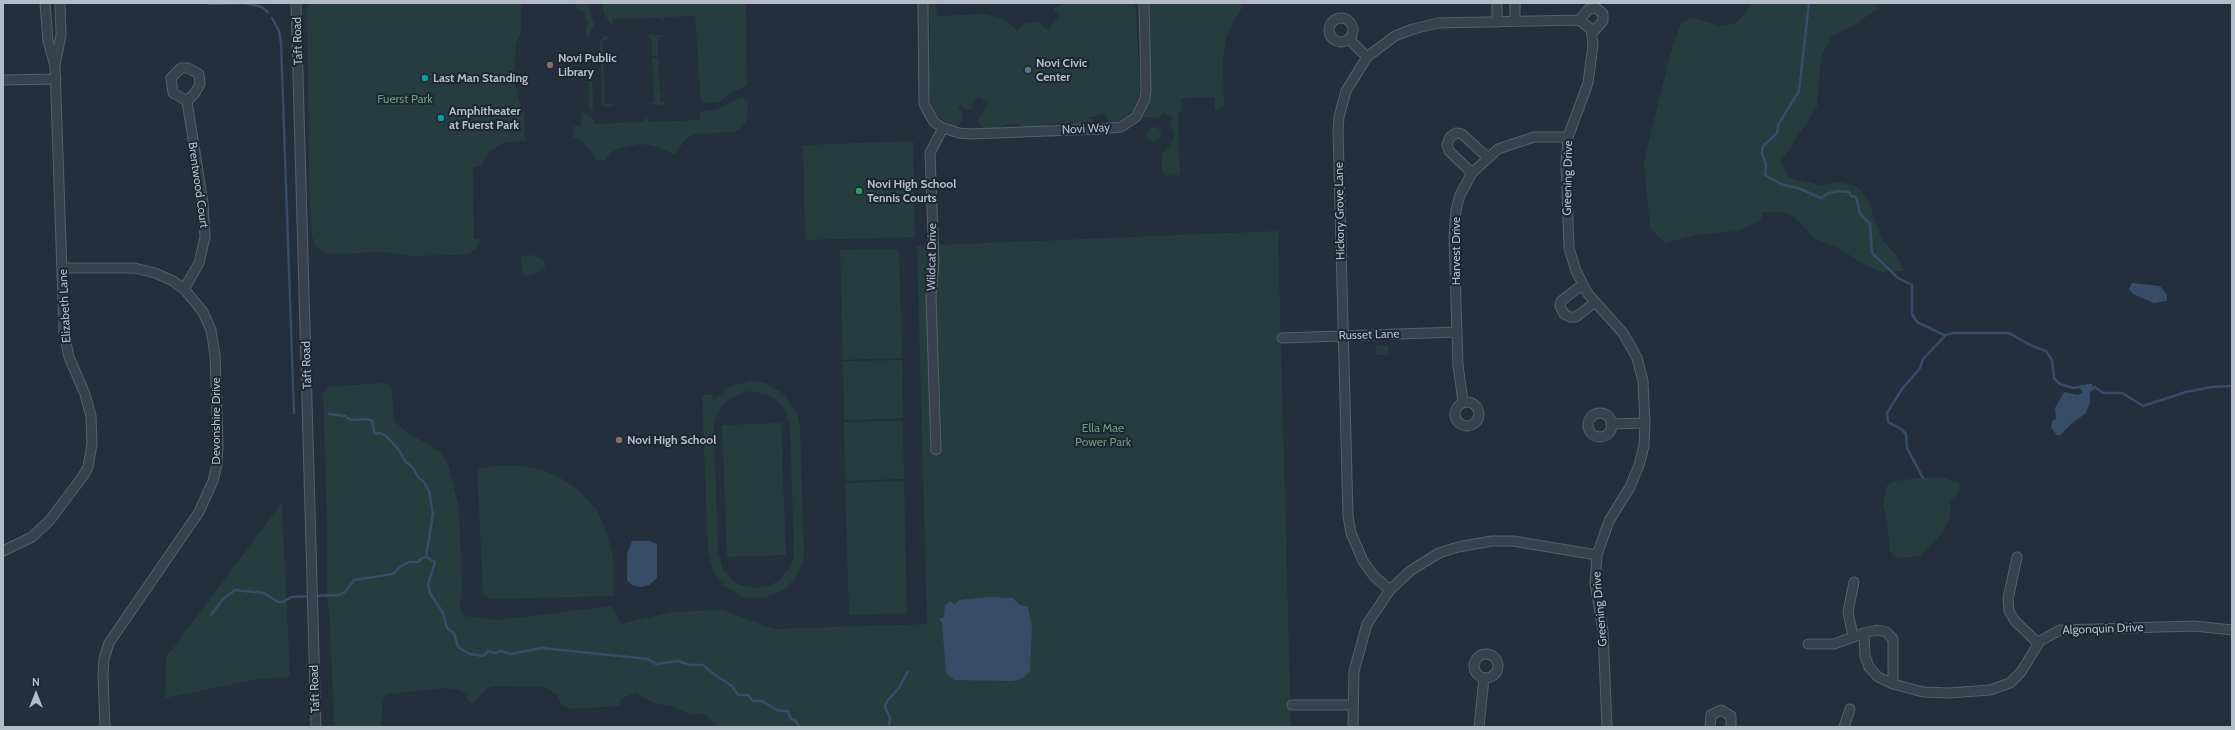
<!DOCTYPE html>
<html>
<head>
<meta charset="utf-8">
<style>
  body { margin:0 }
  #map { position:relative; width:2235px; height:730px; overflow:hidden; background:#242f3e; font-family:Cabin,sans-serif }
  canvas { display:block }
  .frame { position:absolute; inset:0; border:4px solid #b4bcc9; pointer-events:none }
  .north { position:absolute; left:16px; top:674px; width:40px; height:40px; -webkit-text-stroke:3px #1d2633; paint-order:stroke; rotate:0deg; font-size:11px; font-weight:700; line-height:16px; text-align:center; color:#b4bcc9 }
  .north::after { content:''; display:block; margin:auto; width:14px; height:18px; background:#b4bcc9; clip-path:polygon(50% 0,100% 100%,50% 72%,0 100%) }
</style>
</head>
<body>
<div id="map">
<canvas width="2235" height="730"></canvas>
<div class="frame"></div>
<div class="north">N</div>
</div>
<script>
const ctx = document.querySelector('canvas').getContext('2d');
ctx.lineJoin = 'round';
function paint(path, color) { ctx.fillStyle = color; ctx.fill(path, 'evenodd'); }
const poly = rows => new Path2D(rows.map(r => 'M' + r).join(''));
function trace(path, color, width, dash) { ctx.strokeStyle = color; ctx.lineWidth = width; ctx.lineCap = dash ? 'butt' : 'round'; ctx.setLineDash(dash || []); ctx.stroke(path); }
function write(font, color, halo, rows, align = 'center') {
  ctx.font = font + ' Cabin,sans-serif'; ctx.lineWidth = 4; ctx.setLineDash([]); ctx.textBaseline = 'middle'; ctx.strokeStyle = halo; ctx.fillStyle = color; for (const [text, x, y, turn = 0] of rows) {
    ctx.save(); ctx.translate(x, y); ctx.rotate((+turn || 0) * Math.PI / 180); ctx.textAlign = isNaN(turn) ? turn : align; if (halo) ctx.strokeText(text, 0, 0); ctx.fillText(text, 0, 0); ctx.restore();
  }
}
paint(poly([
  [310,3,521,3,521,33,516,44,514,79,519,102,524,112,525,141,508,142,499,145,489,153,481,166,473,168,474,239,481,239,476,249,470,253,460,255,412,256,383,252,328,254,321,251,315,245,312,236,309,186,307,9],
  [574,3,588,3,594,25,587,40,586,29,589,22,586,19,585,11,580,11],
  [602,3,746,3,747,86,734,91,719,102,701,103,695,16,664,17,662,25,661,18,613,19,612,25,605,15],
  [929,3,936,3,937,16,985,14,1003,18,1017,31,1025,23,1039,22,1047,30,1060,16,1053,9,1064,3,1134,3,1136,9,1140,87,1139,97,1134,107,1127,116,1115,122,1109,121,1104,114,1086,118,1094,120,1089,125,1051,123,1047,126,1023,127,1020,124,1003,125,999,128,985,129,980,125,978,120,988,105,979,97,971,106,973,109,971,109,965,110,961,105,958,108,963,113,962,121,958,125,950,126,936,114,930,101,928,66,930,37],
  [1147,3,1245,3,1231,26,1226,39,1223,59,1224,106,1215,110,1214,97,1181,98,1182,111,1178,111,1180,175,1166,176,1162,171,1162,154,1171,145,1174,136,1170,122,1173,119,1162,112,1160,118,1144,117,1142,115],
  [1753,3,1882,3,1877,9,1853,26,1832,36,1821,57,1817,107,1781,161,1789,178,1820,185,1837,182,1857,186,1868,200,1881,238,1897,256,1904,271,1881,272,1858,261,1839,248,1813,238,1799,221,1786,212,1763,212,1760,221,1738,231,1694,235,1665,243,1650,228,1644,162,1669,59,1681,23,1693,18,1722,26,1736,23],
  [650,34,664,36,658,38,658,47,656,48,658,49,658,55,652,56,652,49,654,48,652,47,651,38,645,37],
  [605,36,611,38,603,40,603,58,600,57,600,41],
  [652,58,658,58,659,73,657,74,659,75,660,87,657,89,660,90,660,102,666,102,662,105,648,104,654,102,653,90,655,89,653,88,653,75,655,74,653,73],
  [601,60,603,60,605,104,614,104,610,107,605,107,602,103],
  [588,71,592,74,593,107,591,109,589,108],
  [741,98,748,100,747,120,742,128,734,132,693,134,685,140,675,154,650,145,638,144,618,149,610,153,605,160,595,160,595,156,582,141,573,138,573,127,581,126,581,111,593,118,594,124,644,122,646,115,649,122,699,120,700,113,702,111,716,110],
  '1147 134a7 7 0 1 1 14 0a7 7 0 1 1-14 0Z',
  [913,141,915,237,805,240,803,145],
  [1278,231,1291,727,718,727,707,716,700,713,692,715,671,706,654,703,636,693,621,698,619,706,571,709,561,704,557,695,545,687,497,686,487,688,473,703,469,702,466,695,460,690,447,688,387,694,383,700,381,727,334,727,330,624,327,596,327,524,323,393,329,387,380,383,388,385,392,392,394,421,408,433,439,451,448,464,459,508,462,590,460,608,465,616,497,620,612,606,621,624,671,612,723,610,774,629,927,624,917,246],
  [899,249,902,358,843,360,840,250],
  [534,255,544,261,545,269,541,272,524,276,520,257],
  [1388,345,1388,355,1376,355,1376,346],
  [902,360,903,418,844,420,843,361],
  [750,381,765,383,784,394,797,413,800,427,804,549,803,564,796,577,786,588,773,595,758,598,743,597,724,586,714,574,708,552,702,395,712,395,713,401,728,387],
  [750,391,768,395,778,401,785,411,790,428,794,555,791,566,780,580,769,586,758,588,740,585,730,578,723,569,718,552,714,425,717,413,724,403,739,394],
  [903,421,904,479,845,481,844,422],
  [781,423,786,555,727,557,722,425],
  [499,466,520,466,543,470,562,479,580,492,596,509,607,532,613,557,613,596,490,599,483,593,477,469],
  [1931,477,1945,478,1959,483,1960,491,1951,500,1949,521,1938,538,1920,556,1897,558,1890,551,1887,521,1883,504,1887,486,1894,481],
  [904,481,907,613,849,615,845,483],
  [282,503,290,677,257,679,165,698,166,658]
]), '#263c3f');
paint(poly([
  [2132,283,2160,286,2167,295,2167,301,2154,303,2133,294,2129,289],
  [2088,384,2097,388,2090,392,2090,403,2086,413,2071,424,2061,435,2057,435,2051,428,2052,421,2056,419,2055,408,2058,403,2064,392,2078,395,2083,392,2078,387],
  [632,541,649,541,657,544,657,578,649,585,642,587,632,585,627,580,627,554],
  [991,597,1013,598,1020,605,1028,607,1032,628,1030,671,1022,679,1012,681,954,680,946,673,942,623,939,619,944,617,945,605,951,601,954,605,959,600]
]), '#394c67');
trace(poly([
  [1809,3,1799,91,1778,125,1777,133,1763,146,1762,153,1766,165,1765,175,1783,185,1798,188,1821,198,1829,193,1838,191,1849,192,1851,196,1856,197,1860,214,1870,224,1872,253,1898,278,1912,285,1912,314,1917,322,1944,335,1954,333,2009,333,2030,345,2046,351,2052,360,2054,378,2060,384,2073,388,2091,385],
  [209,4,244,3,262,7,268,12],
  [272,18,279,31,281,43,294,413],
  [2095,387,2103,393,2122,393,2143,406,2186,392,2211,387,2232,386],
  [329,414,345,416,351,420,367,419,372,421,375,434,380,433,386,436,399,450,405,461,413,468,418,477,424,482,429,491,433,514,426,557],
  [1923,478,1907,448,1906,434,1901,429,1888,422,1887,413,1902,389,1920,368,1923,359,1945,336],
  [426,557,435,562,428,585,430,593,443,613,447,628,454,633,458,647,470,654,483,656,488,651,494,653,501,651,510,654,542,648,648,659,656,664,678,661,690,665,703,665,715,675,732,686,738,695,748,695,753,701,762,701,778,711,788,711,791,719,796,721,799,727],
  [211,615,223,599,235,590,264,593,278,602,283,602,291,597,339,595,345,592,354,580,393,574,401,566,409,562,418,562,422,558,426,557],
  [889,727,890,718,885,707,887,701,899,688,908,671]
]), '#394c67', 2.5);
const minor = poly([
  [45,3,48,41,55,66,61,35,60,3],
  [296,3,316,727],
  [923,3,924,104,934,122,943,128,959,133,971,134,1099,129,1121,127,1136,117,1145,99,1146,90,1144,3],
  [1497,3,1497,22],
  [1515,3,1515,21],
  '1329 30a12 12 0 1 1 24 0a12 12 0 1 1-24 0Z',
  [1579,20,1589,9,1596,8,1600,11,1603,14,1603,21,1592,33],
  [1349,39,1367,57],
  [181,68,188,68,199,74,200,84,195,93,187,101,173,93,171,78,181,68],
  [3,80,56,79],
  [1472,173,1449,151,1447,145,1450,137,1456,133,1462,134,1487,157],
  [63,268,134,268,155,273,173,281,184,289,203,312,211,330,215,355,218,445,217,464,213,481,199,512,109,643,104,659,103,674,105,727],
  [1582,285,1561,301,1560,306,1564,314,1570,317,1576,317,1594,303],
  [184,289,199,263,205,237,203,203,187,101],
  [1282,338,1457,332],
  [1463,402,1458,365,1454,237,1456,210,1460,195,1472,173,1498,149,1534,137,1568,137],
  '1455 414a12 12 0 1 1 24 0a12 12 0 1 1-24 0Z',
  '1588 425a12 12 0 1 1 24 0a12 12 0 1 1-24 0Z',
  [1611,424,1645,423],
  [936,450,931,296,934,262,930,153,943,128],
  [3,551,32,537,50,520,83,476,88,467,92,444,91,416,85,394,69,357,64,332,55,66],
  [2017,557,2008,599,2009,611,2015,621,2038,643],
  [1390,590,1374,576,1363,561,1351,533,1348,516,1338,130,1339,117,1346,91,1367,57,1395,36,1413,29,1438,23,1579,20,1591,29,1593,45,1588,83,1568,137,1566,163,1569,248,1576,271,1588,294,1623,333,1637,358,1643,381,1645,423,1644,446,1639,465,1630,487,1609,521,1597,555,1595,583,1603,631,1607,727],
  [1864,633,1865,656,1869,667,1878,677,1893,684,1923,692,1949,693,1990,690,2010,683,2021,672,2040,641,2060,630,2194,626,2232,630],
  [1853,636,1848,612,1854,582],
  [1808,644,1834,644,1864,633,1877,630,1886,632,1893,639,1893,684],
  '1474 666a12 12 0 1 1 24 0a12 12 0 1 1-24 0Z',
  [1292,705,1353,705],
  [1353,727,1354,671,1367,624,1390,590,1410,571,1439,553,1458,547,1492,541,1513,541,1597,555],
  [1479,727,1484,678],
  [1710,727,1711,715,1721,710,1731,716,1731,727],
  [1844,727,1850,709]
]);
trace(minor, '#565f6c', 11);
trace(minor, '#38414e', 9);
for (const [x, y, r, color] of [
  [550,65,4,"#8d6e63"],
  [1028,70,4,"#5c6f8a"],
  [425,78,4,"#0f9aa8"],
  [441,118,4,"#0f9aa8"],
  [859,191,4,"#2e9e5b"],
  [619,440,4,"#8d6e63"]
]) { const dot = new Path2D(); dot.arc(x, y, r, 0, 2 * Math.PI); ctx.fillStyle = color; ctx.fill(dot); trace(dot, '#1d2633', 1.5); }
write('12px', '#b4bcc9', '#1d2633', [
  ["Taft Road",298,41,-92],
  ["Novi Way",1086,129,-3],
  ["Greening Drive",1568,178,-89],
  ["Brentwood Court",198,185,82],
  ["Hickory Grove Lane",1340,211,-91],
  ["Harvest Drive",1456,251,-90],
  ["Wildcat Drive",932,257,-89],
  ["Elizabeth Lane",65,306,-93],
  ["Russet Lane",1369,335,-2],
  ["Taft Road",307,365,-92],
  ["Devonshire Drive",216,421,-90],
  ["Greening Drive",1600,609,-95],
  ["Algonquin Drive",2103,629,-2],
  ["Taft Road",315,689,-92]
]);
write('bold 12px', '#b4bcc9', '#1d2633', [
  ["Novi Public",558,58],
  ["Library",558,72],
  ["Novi Civic",1036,63],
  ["Center",1036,77],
  ["Last Man Standing",433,78],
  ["Amphitheater",449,111],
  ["at Fuerst Park",449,125],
  ["Novi High School",867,184],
  ["Tennis Courts",867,198],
  ["Novi High School",627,440]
], 'left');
write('12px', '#6b9a76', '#1d2633', [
  ["Fuerst Park",405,99],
  ["Ella Mae",1103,428],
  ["Power Park",1103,442]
]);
</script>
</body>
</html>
